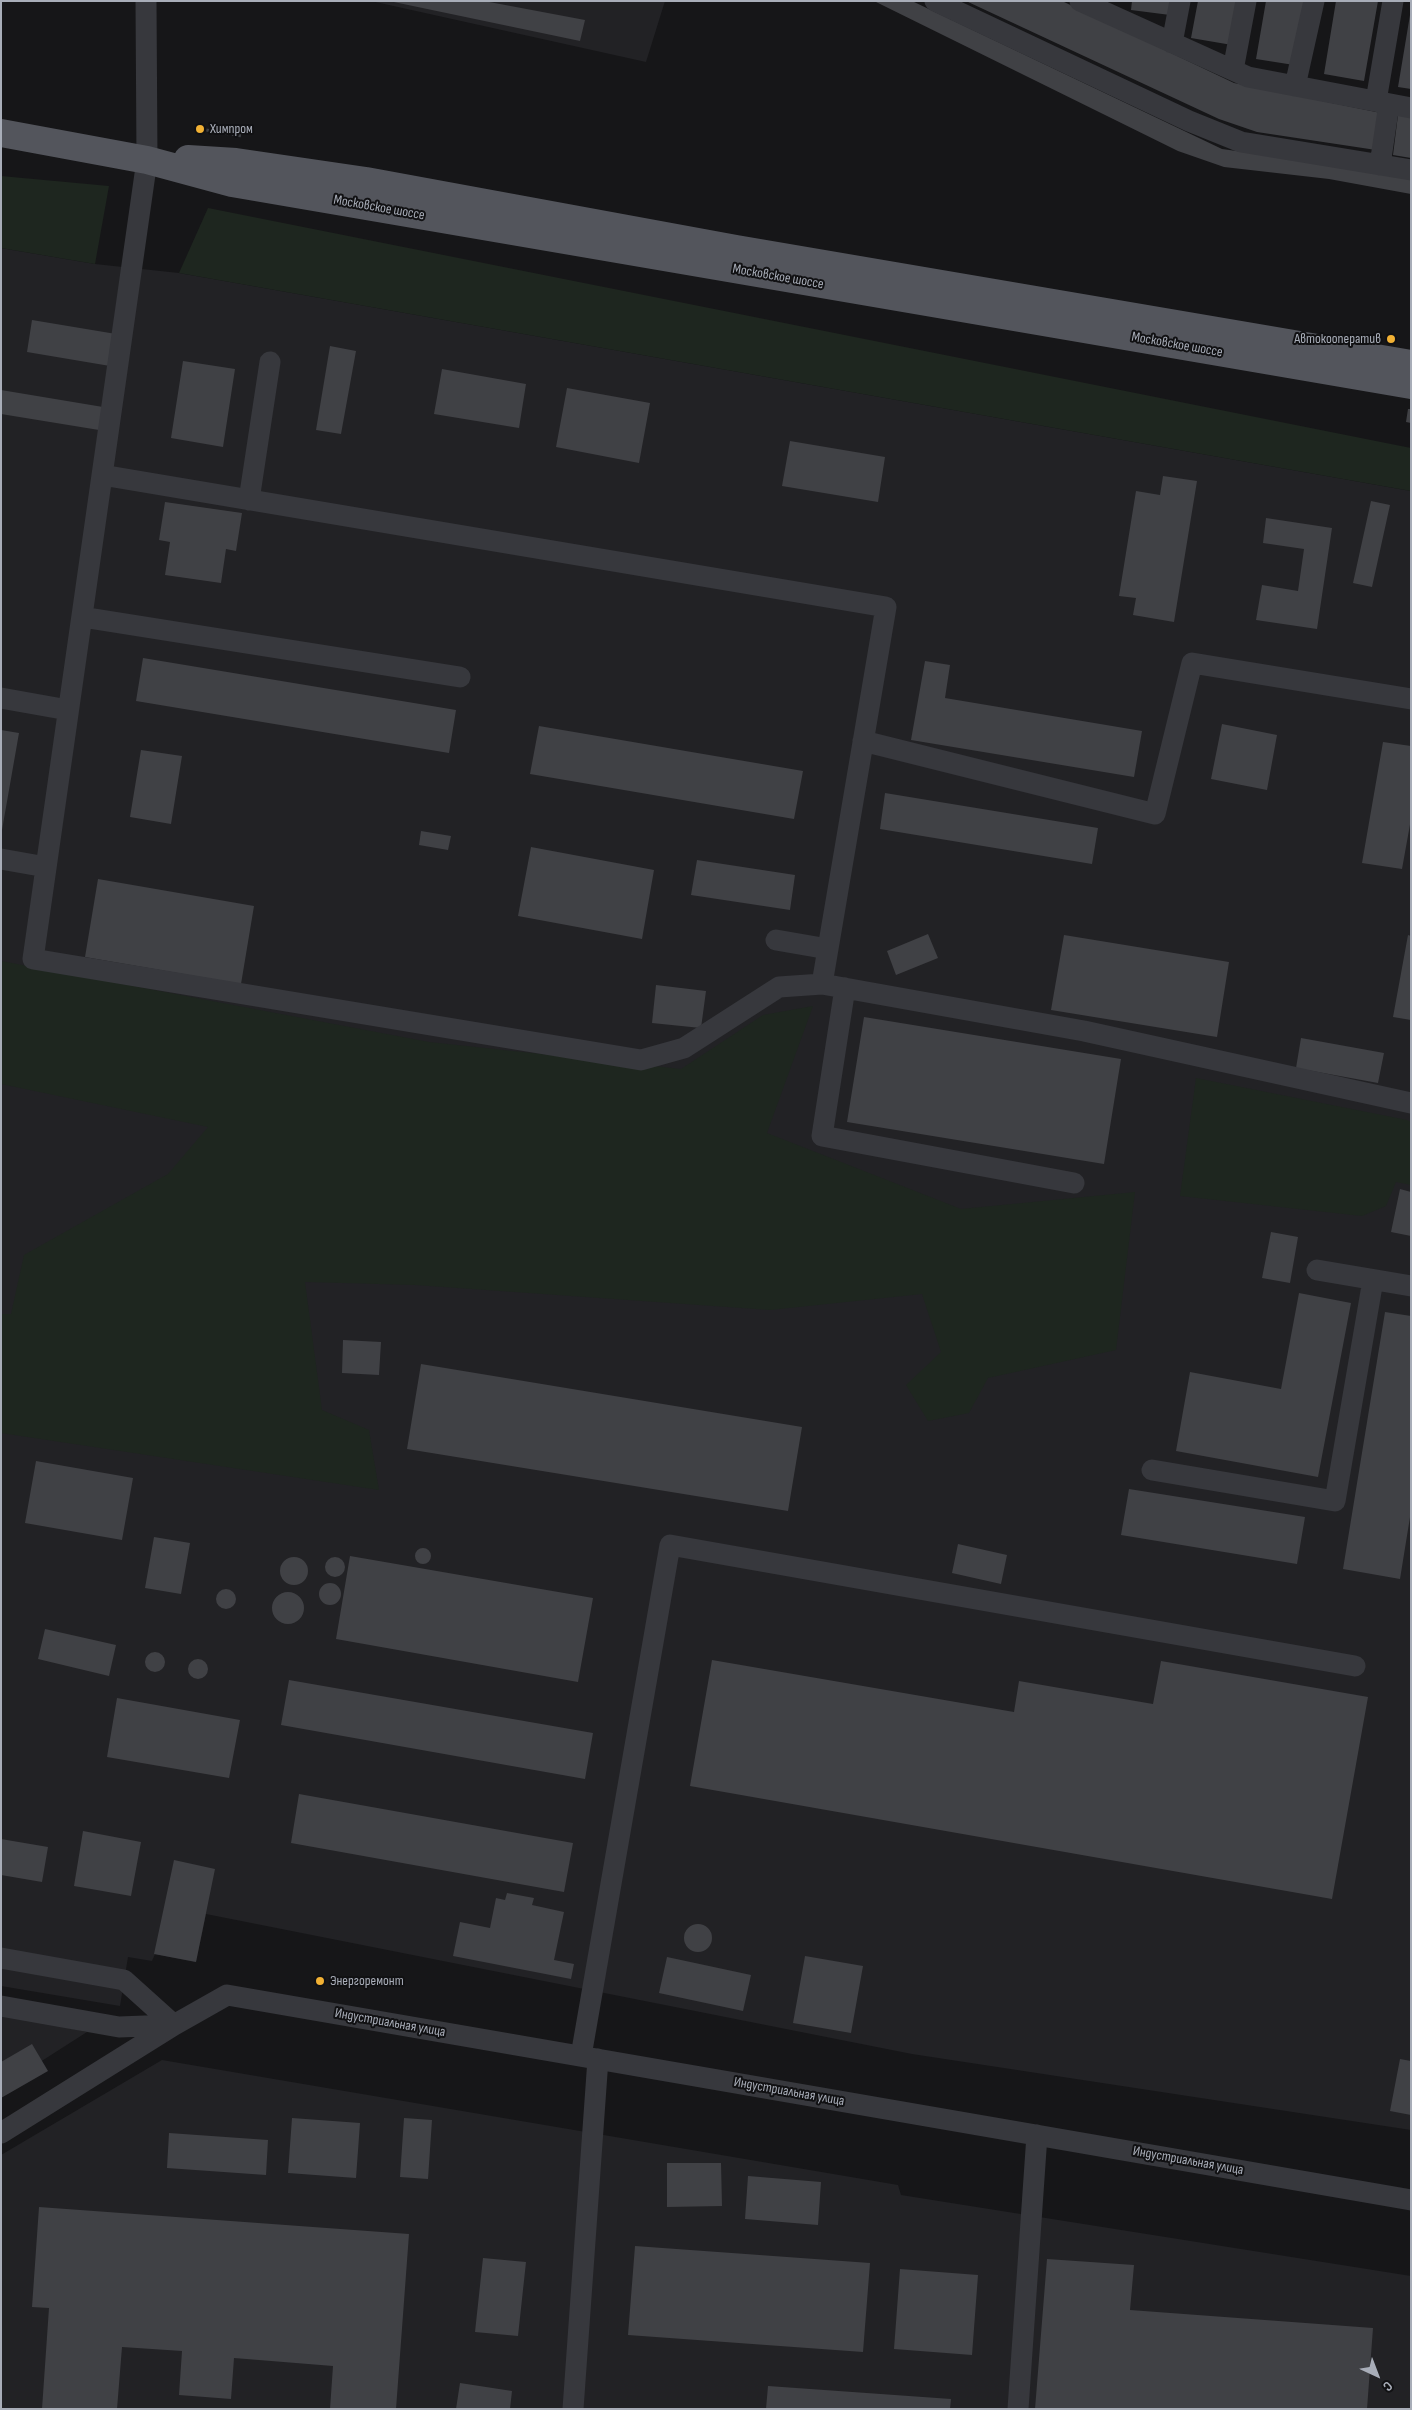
<!DOCTYPE html>
<html>
<head>
<meta charset="utf-8">
<style>
  body { margin:0 }
  #map { position:relative; width:1412px; height:2410px; overflow:hidden; background:#161618; font-family:"Sofia Sans Condensed",sans-serif }
  canvas { display:block }
  .frame { position:absolute; inset:0; border:2px solid #a8adb8; pointer-events:none }
  .north { position:absolute; left:1352px; top:2350px; width:50px; height:50px; -webkit-text-stroke:4px #111113; paint-order:stroke; rotate:137deg; font-size:14px; font-weight:700; line-height:20px; text-align:center; color:#a8adb8 }
  .north::after { content:''; display:block; margin:auto; width:18px; height:22px; background:#a8adb8; clip-path:polygon(50% 0,100% 100%,50% 72%,0 100%) }
</style>
</head>
<body>
<div id="map">
<canvas width="1412" height="2410"></canvas>
<div class="frame"></div>
<div class="north">С</div>
</div>
<script>
const c = document.querySelector('canvas').getContext('2d');
c.lineJoin = 'round';
function fillPath(path, color) { c.fillStyle = color; c.fill(path, 'evenodd'); }
const poly = rows => new Path2D(rows.map(r => 'M' + r).join(''));
function strokePath(path, color, width, dash) { c.strokeStyle = color; c.lineWidth = width; c.lineCap = dash ? 'butt' : 'round'; c.setLineDash(dash || []); c.stroke(path); }
function write(font, color, halo, rows, align = 'center') {
  c.font = font + ' "Sofia Sans Condensed",sans-serif'; c.lineWidth = 4; c.setLineDash([]); c.textBaseline = 'middle'; c.strokeStyle = halo; c.fillStyle = color; for (const [text, x, y, turn = 0] of rows) {
    c.save(); c.translate(x, y); c.rotate((+turn || 0) * Math.PI / 180); c.textAlign = isNaN(turn) ? turn : align; if (halo) c.strokeText(text, 0, 0); c.fillText(text, 0, 0); c.restore();
  }
}
fillPath(poly([
  [371,1,665,1,646,62],
  [1,248,95,264,179,273,1411,491,1411,2130,912,2054,206,1914,196,1962,155,1954,152,1961,128,1957,120,2006,1,1986],
  [1,2013,87,2032,1,2087],
  [162,2060,898,2185,901,2195,1411,2276,1411,2409,1,2409,1,2155]
]), '#222225');
fillPath(poly([
  [1,176,109,186,95,264,1,248],
  [208,208,1411,448,1411,491,179,273],
  [1,961,429,1042,681,1069,763,1015,813,1006,767,1133,961,1209,1135,1192,1116,1350,988,1378,969,1413,928,1421,906,1385,941,1352,922,1294,770,1310,415,1285,305,1282,322,1410,369,1430,379,1490,1,1433,1,1314,11,1314,24,1255,168,1174,208,1127,1,1084],
  [1196,1078,1407,1120,1411,1122,1411,1185,1396,1182,1386,1206,1362,1216,1180,1196]
]), '#1e261f');
fillPath(poly([
  [389,1,484,1,585,20,580,41],
  [874,1,912,1,1222,149,1411,175,1411,194,1329,179,1224,167,1178,151],
  [966,1,1062,1,1234,83,1381,113,1376,150,1257,132,1219,119],
  [1132,1,1173,1,1170,15,1131,10],
  [1198,1,1240,1,1232,45,1191,38],
  [1266,1,1305,1,1294,65,1256,59],
  [1336,1,1378,1,1364,81,1324,74],
  [1410,15,1411,15,1411,89,1398,87],
  [1398,115,1411,117,1411,158,1393,155],
  [32,320,116,334,110,366,27,352],
  [330,346,356,351,341,434,316,430],
  [183,361,235,369,223,447,171,438],
  [442,369,526,384,519,428,434,414],
  [567,388,650,403,639,463,556,447],
  [1,390,103,407,99,430,1,414],
  [1408,409,1411,409,1411,423,1406,422],
  [790,441,885,457,878,502,782,486],
  [1163,476,1197,481,1174,622,1133,615,1136,598,1119,596,1136,491,1160,495],
  [1371,501,1390,505,1372,587,1353,583],
  [165,502,242,513,236,551,226,549,221,583,165,575,170,542,159,540],
  [1266,518,1332,528,1317,629,1256,620,1262,585,1298,591,1304,549,1263,543],
  [143,658,456,710,449,753,136,701],
  [925,661,950,665,945,698,1142,731,1134,777,911,740],
  [1222,724,1277,735,1267,790,1211,779],
  [539,726,803,771,794,819,530,774],
  [1,730,19,733,2,830,1,830],
  [1383,742,1411,746,1411,819,1402,869,1362,863],
  [141,750,182,756,171,824,130,817],
  [885,793,1098,828,1092,864,880,829],
  [421,831,451,836,448,850,419,845],
  [531,847,654,870,642,939,518,916],
  [697,860,795,875,790,910,691,895],
  [98,879,254,906,241,984,85,957],
  [928,934,938,958,896,975,887,951],
  [1064,935,1229,962,1217,1037,1051,1010],
  [1408,935,1411,936,1411,1020,1393,1017],
  [656,985,706,991,701,1028,652,1023],
  [864,1017,1121,1059,1104,1164,847,1122],
  [1301,1038,1384,1053,1378,1083,1296,1068],
  [1400,1189,1411,1192,1411,1236,1391,1232],
  [1271,1232,1298,1237,1290,1283,1262,1278],
  [1299,1293,1351,1303,1318,1477,1176,1451,1190,1372,1281,1389],
  [1385,1312,1411,1316,1411,1511,1400,1579,1343,1569],
  [343,1340,381,1342,379,1375,342,1373],
  [421,1364,802,1427,788,1511,407,1449],
  [36,1461,133,1478,122,1540,25,1523],
  [1129,1489,1305,1517,1297,1564,1121,1535],
  [154,1537,190,1543,181,1594,145,1588],
  [958,1544,1007,1555,1001,1584,952,1573],
  '415 1556a8 8 0 1 1 16 0a8 8 0 1 1-16 0Z',
  [350,1556,593,1598,578,1682,336,1639],
  '280 1571a14 14 0 1 1 28 0a14 14 0 1 1-28 0Z',
  '325 1567a10 10 0 1 1 20 0a10 10 0 1 1-20 0Z',
  '319 1594a11 11 0 1 1 22 0a11 11 0 1 1-22 0Z',
  '216 1599a10 10 0 1 1 20 0a10 10 0 1 1-20 0Z',
  '272 1608a16 16 0 1 1 32 0a16 16 0 1 1-32 0Z',
  [45,1629,116,1645,109,1676,38,1659],
  '145 1662a10 10 0 1 1 20 0a10 10 0 1 1-20 0Z',
  '188 1669a10 10 0 1 1 20 0a10 10 0 1 1-20 0Z',
  [712,1660,1014,1712,1019,1681,1153,1704,1161,1661,1368,1697,1332,1899,690,1786],
  [289,1680,593,1733,585,1779,281,1725],
  [117,1698,240,1720,229,1778,107,1757],
  [299,1794,573,1843,564,1892,291,1843],
  [83,1831,141,1842,131,1896,74,1886],
  [1,1839,48,1847,42,1882,1,1875],
  [174,1860,215,1869,196,1962,154,1954],
  [507,1893,534,1898,532,1905,564,1912,554,1960,574,1964,571,1979,453,1956,460,1922,490,1928,496,1898,505,1900],
  '684 1938a14 14 0 1 1 28 0a14 14 0 1 1-28 0Z',
  [805,1956,863,1966,851,2033,793,2023],
  [667,1957,751,1975,743,2011,659,1993],
  [32,2044,48,2071,1,2098,1,2062],
  [1400,2059,1411,2061,1411,2115,1390,2111],
  [292,2118,360,2123,356,2178,288,2173],
  [404,2118,432,2120,428,2179,400,2177],
  [169,2133,268,2140,266,2175,167,2168],
  [667,2163,721,2163,722,2206,667,2207],
  [748,2176,821,2182,818,2225,745,2219],
  [39,2207,409,2234,396,2409,330,2409,333,2366,234,2358,231,2399,179,2395,182,2351,122,2347,117,2409,42,2409,49,2308,32,2307],
  [635,2246,870,2263,863,2352,628,2335],
  [483,2258,526,2262,518,2336,475,2332],
  [1047,2259,1134,2265,1130,2310,1373,2328,1367,2409,1035,2409],
  [900,2269,978,2275,972,2355,894,2349],
  [460,2383,512,2391,510,2409,456,2409],
  [768,2386,951,2399,950,2409,766,2409]
]), '#404145');
strokePath(poly([
  [200,129,242,136]
]), '#3d3f44', 3, [2.5, 4]);
strokePath(poly([
  [146,1,147,160,33,959,641,1060,684,1048,779,987,822,984,1084,1031,1411,1103],
  [935,1,1189,121,1241,142,1411,170],
  [1080,1,1248,77,1411,108],
  [1172,43,1180,1],
  [1233,70,1246,1],
  [1295,86,1314,1],
  [1376,101,1393,1],
  [1380,165,1389,104],
  [102,475,886,607,822,984],
  [249,500,270,362],
  [82,617,460,677],
  [1,698,68,710],
  [863,741,1155,814,1192,663,1411,699],
  [1,859,46,867],
  [776,940,828,949],
  [845,988,822,1136,1074,1183],
  [1317,1270,1411,1286],
  [1152,1470,1335,1501,1373,1280],
  [1,1958,124,1980,174,2025],
  [1,2006,119,2027,171,2025],
  [581,2056,670,1545,1355,1666],
  [1,2133,174,2025,227,1995,1411,2200],
  [573,2409,598,2059],
  [1018,2409,1037,2135]
]), '#37383d', 21);
strokePath(poly([
  [1,133,147,160,232,183,1411,385],
  [188,159,236,162,366,181,736,249,1411,364]
]), '#53555c', 28);
for (const [x, y, r, color] of [
  [200,129,5,"#f2b134"],
  [1391,339,5,"#f2b134"],
  [320,1981,5,"#f2b134"]
]) { const dot = new Path2D(); dot.arc(x, y, r, 0, 2 * Math.PI); c.fillStyle = color; c.fill(dot); strokePath(dot, '#111113', 2); }
write('14px', '#a8adb8', '#111113', [
  ["Химпром",210,129],
  ["Автокооператив",1381,339,"right"],
  ["Энергоремонт",330,1981]
], 'left');
write('14px', '#a8adb8', '#111113', [
  ["Московское шоссе",379,208,10],
  ["Московское шоссе",778,277,10],
  ["Московское шоссе",1177,345,10],
  ["Индустриальная улица",390,2023,10],
  ["Индустриальная улица",789,2092,10],
  ["Индустриальная улица",1188,2161,10]
]);
</script>
</body>
</html>
